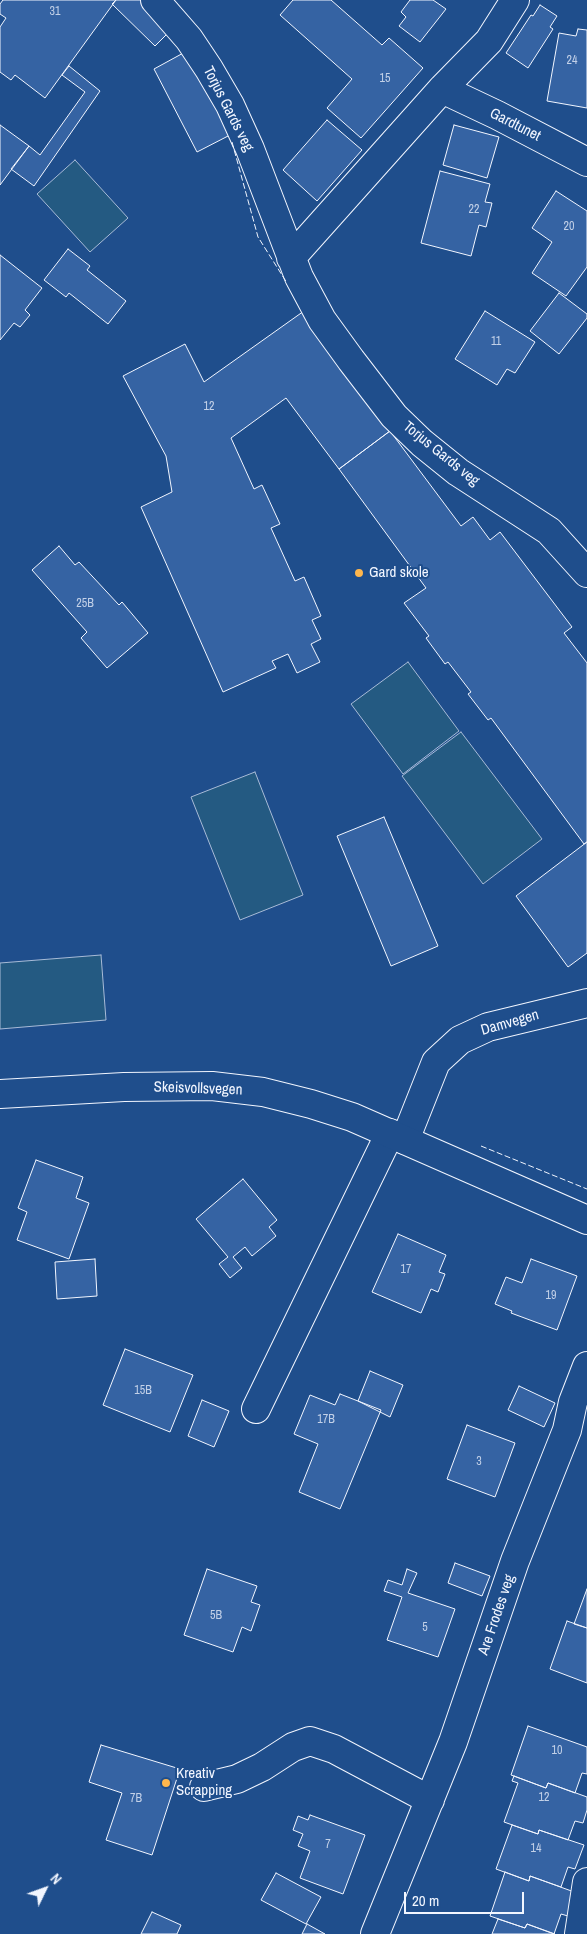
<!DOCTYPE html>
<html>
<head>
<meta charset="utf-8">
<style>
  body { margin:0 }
  #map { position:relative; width:587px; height:1934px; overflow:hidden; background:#1f4e8c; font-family:"Archivo Narrow",sans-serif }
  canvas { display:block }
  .north { position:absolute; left:20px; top:1864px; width:50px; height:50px; -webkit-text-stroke:4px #1f4e8c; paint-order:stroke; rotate:48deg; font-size:14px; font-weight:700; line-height:20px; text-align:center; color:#f2f6ff }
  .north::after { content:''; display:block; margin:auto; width:18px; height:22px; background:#f2f6ff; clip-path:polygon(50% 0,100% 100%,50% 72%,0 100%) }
  .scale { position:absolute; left:404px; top:1892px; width:120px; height:22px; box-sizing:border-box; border:2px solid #f2f6ff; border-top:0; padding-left:6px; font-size:15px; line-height:18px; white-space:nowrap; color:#f2f6ff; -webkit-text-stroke:4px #1f4e8c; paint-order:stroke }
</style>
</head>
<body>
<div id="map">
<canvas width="587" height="1934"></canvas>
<div class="north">N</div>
<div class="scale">20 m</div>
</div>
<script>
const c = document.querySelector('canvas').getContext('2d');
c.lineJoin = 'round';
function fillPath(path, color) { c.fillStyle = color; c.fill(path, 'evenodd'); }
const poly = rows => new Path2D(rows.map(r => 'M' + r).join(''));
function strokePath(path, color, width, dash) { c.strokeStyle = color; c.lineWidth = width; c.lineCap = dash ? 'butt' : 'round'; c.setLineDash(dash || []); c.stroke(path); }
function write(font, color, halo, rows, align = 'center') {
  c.font = font + ' "Archivo Narrow",sans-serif'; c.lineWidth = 4; c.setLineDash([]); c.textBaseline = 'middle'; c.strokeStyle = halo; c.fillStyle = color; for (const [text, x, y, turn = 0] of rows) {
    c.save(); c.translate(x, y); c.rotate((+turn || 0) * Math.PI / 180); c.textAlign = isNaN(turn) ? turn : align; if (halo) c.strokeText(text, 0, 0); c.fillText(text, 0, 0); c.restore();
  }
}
const green = poly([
  [75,160,128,218,90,252,37,194,75,160],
  [408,662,459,731,403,774,351,704,408,662],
  [461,732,542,839,483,884,402,776,461,732],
  [255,772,303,895,240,920,191,797,255,772],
  [101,955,106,1020,0,1029,0,963,101,955]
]);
fillPath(green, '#245a82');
strokePath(green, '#a8bbd7', 1);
const building = poly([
  [3,0,116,0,45,98,15,75,11,80,0,72,0,27,6,18,0,14,0,4,3,0],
  [116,0,141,0,171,30,155,46,112,4,116,0],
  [293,0,331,0,382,45,389,38,423,68,361,138,327,108,352,79,280,15,293,0],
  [410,0,433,0,446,9,420,42,399,26,406,17,401,12,410,0],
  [540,5,557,16,550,27,553,29,528,68,506,53,531,15,533,16,540,5],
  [578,29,587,30,587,108,547,101,559,33,576,36,578,29],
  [187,51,230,135,197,152,154,69,187,51],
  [69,66,100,91,34,186,11,169,29,146,40,155,85,92,62,75,69,66],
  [327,120,362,150,317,201,283,170,327,120],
  [0,125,29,146,0,185,0,125],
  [454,125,499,137,487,178,443,165,454,125],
  [440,171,490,184,485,202,492,203,486,227,479,225,471,256,421,243,440,171],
  [556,191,587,211,587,267,566,296,532,273,552,242,532,228,556,191],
  [68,249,90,266,87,270,126,301,108,324,69,293,66,297,44,280,68,249],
  [0,255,42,288,25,310,30,315,20,327,14,323,0,340,0,255],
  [559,293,587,314,587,318,559,354,530,331,559,293],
  [304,311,390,431,339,469,286,398,231,438,254,489,262,485,280,524,271,528,295,581,304,577,321,616,312,620,321,639,311,644,320,662,297,673,288,654,272,661,276,668,223,692,141,507,172,492,166,456,123,376,185,344,204,382,304,311],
  [485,311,535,342,515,373,507,369,497,385,455,359,485,311],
  [390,431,461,526,473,517,490,540,500,532,572,627,564,633,587,663,587,842,584,844,491,718,488,720,468,694,471,692,448,662,445,664,426,638,429,636,404,603,426,588,339,469,390,431],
  [59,546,75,565,79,562,119,605,122,602,148,633,107,668,81,638,87,632,32,570,59,546],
  [384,817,438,946,391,966,337,836,384,817],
  [587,842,587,953,568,967,516,896,587,842],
  [36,1160,83,1177,76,1198,89,1203,69,1259,17,1240,27,1212,18,1208,36,1160],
  [243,1179,277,1220,269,1227,276,1236,252,1256,245,1247,233,1257,242,1268,230,1278,219,1264,228,1257,196,1219,243,1179],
  [398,1234,446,1255,439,1272,445,1274,438,1292,431,1289,421,1313,372,1292,398,1234],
  [95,1259,97,1296,57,1299,55,1262,95,1259],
  [531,1259,577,1276,557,1330,511,1313,512,1311,495,1304,506,1277,522,1283,531,1259],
  [125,1349,193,1375,170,1432,103,1405,125,1349],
  [370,1371,403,1385,390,1417,358,1401,370,1371],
  [519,1386,555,1403,544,1427,508,1410,519,1386],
  [340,1394,381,1410,340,1509,299,1492,318,1444,294,1434,310,1395,335,1405,340,1394],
  [202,1400,229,1411,214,1447,188,1436,202,1400],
  [467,1425,515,1443,495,1497,447,1479,467,1425],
  [455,1563,490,1576,482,1596,448,1583,455,1563],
  [207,1569,257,1586,251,1602,260,1605,251,1631,242,1627,233,1652,184,1635,207,1569],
  [407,1569,417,1573,408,1593,455,1609,438,1657,387,1640,402,1597,384,1591,388,1580,402,1585,407,1569],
  [587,1589,587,1628,574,1624,587,1589],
  [567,1621,587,1628,587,1683,550,1669,567,1621],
  [528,1726,587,1747,587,1774,582,1773,575,1793,548,1783,546,1788,511,1775,528,1726],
  [101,1745,180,1769,152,1855,106,1840,122,1793,89,1782,101,1745],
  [514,1776,546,1788,548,1783,587,1797,587,1810,583,1823,575,1821,568,1840,539,1830,538,1834,504,1822,518,1783,512,1781,514,1776],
  [310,1815,365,1835,343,1894,300,1878,310,1851,298,1846,303,1834,293,1830,298,1816,308,1820,310,1815],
  [512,1825,538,1834,539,1830,584,1845,575,1869,568,1867,561,1887,530,1876,529,1881,496,1869,512,1825],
  [505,1872,529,1881,530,1876,577,1893,568,1916,561,1914,554,1934,527,1924,525,1928,490,1916,505,1872],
  [276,1873,321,1897,306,1924,261,1900,276,1873],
  [152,1912,181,1925,177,1934,141,1934,152,1912],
  [498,1919,525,1928,527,1924,555,1934,492,1934,498,1919],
  [307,1924,325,1934,302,1934,307,1924]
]);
fillPath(building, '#3563a3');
strokePath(building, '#f2f6ff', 1);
const street = poly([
  [155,0,189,39,209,69,230,105,250,149,299,277,322,320,351,360,394,416,422,443,458,472,549,531,587,573],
  [442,89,497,115,587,162],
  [291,258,442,89,489,41,515,0],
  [405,1140,436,1062,460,1040,488,1027,587,1003],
  [256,1409,390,1133],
  [204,1787,237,1779,262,1767,293,1747,310,1741,334,1749,430,1800],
  [375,1934,453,1742,515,1561,567,1430,573,1402,587,1366],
  [579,1934,587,1882]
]);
const secondary = poly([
  [0,1094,124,1087,212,1086,263,1092,311,1104,352,1117,587,1220]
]);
strokePath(street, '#f2f6ff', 30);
strokePath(secondary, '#f2f6ff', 30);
strokePath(street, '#1f4e8c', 28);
strokePath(secondary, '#1f4e8c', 28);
strokePath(poly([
  [232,142,258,237,287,283],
  [481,1146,587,1189]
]), '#f2f6ff', 1, [6, 2.5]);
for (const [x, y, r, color] of [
  [359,573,5,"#ffb74d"],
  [166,1783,5,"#ffb74d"]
]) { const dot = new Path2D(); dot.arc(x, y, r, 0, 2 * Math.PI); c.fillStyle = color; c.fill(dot); strokePath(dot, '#1f4e8c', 2); }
write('12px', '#c3d1e8', null, [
  ["31",55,12],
  ["24",572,61],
  ["15",385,79],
  ["22",474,210],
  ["20",569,227],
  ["11",496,342],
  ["12",209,407],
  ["25B",85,604],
  ["17",406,1270],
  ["19",551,1296],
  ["15B",143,1391],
  ["17B",326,1420],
  ["3",479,1462],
  ["5B",216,1616],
  ["5",425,1628],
  ["10",557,1751],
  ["12",544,1798],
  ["7B",136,1799],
  ["7",328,1845],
  ["14",536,1849]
]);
write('15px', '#f2f6ff', '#1f4e8c', [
  ["Torjus Gards veg",228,109,63],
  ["Gardtunet",515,125,27],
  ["Torjus Gards veg",441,454,39],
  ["Damvegen",510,1023,-16],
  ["Skeisvollsvegen",198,1089,2],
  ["Are Frodes veg",497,1615,-71]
]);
write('15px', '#f2f6ff', '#1f4e8c', [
  ["Gard skole",369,573],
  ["Kreativ",176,1774],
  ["Scrapping",176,1791]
], 'left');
</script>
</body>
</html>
